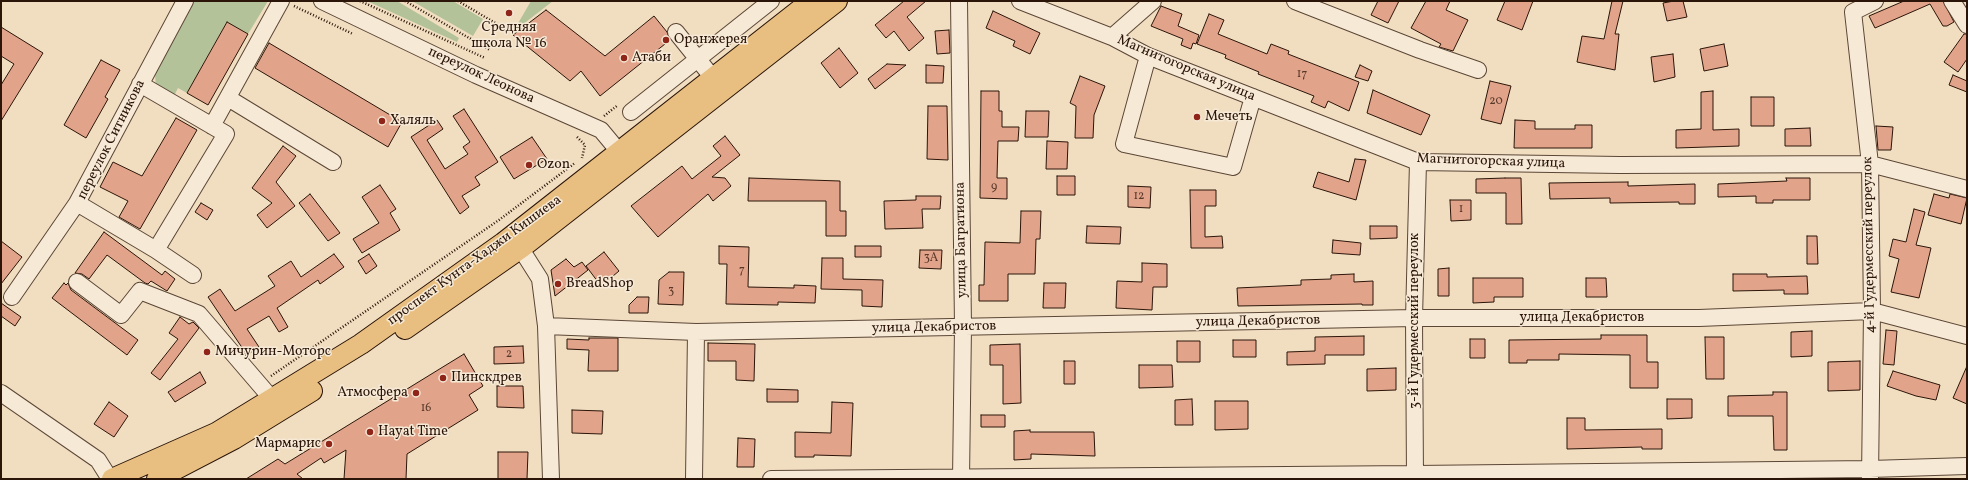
<!DOCTYPE html>
<html>
<head>
<meta charset="utf-8">
<style>
  body { margin:0 }
  #map { position:relative; width:1968px; height:480px; overflow:hidden; background:#f1dec1; font-family:Vollkorn,serif }
  canvas { display:block }
  .frame { position:absolute; inset:0; border:2px solid #2b1408; pointer-events:none }
</style>
</head>
<body>
<div id="map">
<canvas width="1968" height="480"></canvas>
<div class="frame"></div>
</div>
<script>
const c = document.querySelector('canvas').getContext('2d');
c.lineJoin = 'round';
function fillPath(path, color) { c.fillStyle = color; c.fill(path, 'evenodd'); }
const poly = rows => new Path2D(rows.map(r => 'M' + r).join(''));
function strokePath(path, color, width, dash) { c.strokeStyle = color; c.lineWidth = width; c.lineCap = dash ? 'butt' : 'round'; c.setLineDash(dash || []); c.stroke(path); }
function write(font, color, halo, rows, align = 'center') {
  c.font = font + ' Vollkorn,serif'; c.lineWidth = 3; c.setLineDash([]); c.textBaseline = 'middle'; c.strokeStyle = halo; c.fillStyle = color; for (const [text, x, y, turn = 0] of rows) {
    c.save(); c.translate(x, y); c.rotate((+turn || 0) * Math.PI / 180); c.textAlign = isNaN(turn) ? turn : align; if (halo) c.strokeText(text, 0, 0); c.fillText(text, 0, 0); c.restore();
  }
}
fillPath(poly([
  [194,1,268,1,248,34,226,23,187,93,178,88,173,98,156,89,155,73],
  [367,1,397,1,459,38,457,42],
  [412,1,453,1,483,19,473,36],
  [531,1,553,1,513,32]
]), '#b3c298');
const building = poly([
  [904,1,926,1,907,17,924,38,909,51,894,31,886,38,875,25,904,1],
  [1378,1,1399,1,1388,23,1371,15,1378,1],
  [1426,1,1450,1,1446,10,1468,20,1453,51,1439,47,1441,44,1411,28,1426,1],
  [1505,1,1533,1,1522,30,1497,20,1505,1],
  [1612,1,1623,1,1615,34,1619,34,1615,70,1577,62,1582,36,1604,39,1612,1],
  [1674,1,1683,1,1687,17,1667,21,1663,3,1674,1],
  [1904,1,1943,1,1954,22,1947,26,1943,26,1930,4,1875,28,1869,16,1904,1],
  [1161,6,1182,14,1178,26,1199,35,1196,44,1193,43,1191,49,1181,45,1183,39,1151,26,1161,6],
  [546,10,605,56,654,16,667,32,670,40,600,96,581,71,570,81,513,35,546,10],
  [993,11,1040,33,1030,54,1013,46,1015,41,986,28,993,11],
  [1209,14,1224,20,1218,34,1267,54,1271,44,1289,51,1288,54,1359,82,1349,111,1328,101,1325,108,1311,102,1314,96,1258,74,1259,72,1225,58,1226,55,1197,44,1209,14],
  [227,22,248,34,208,105,187,93,227,22],
  [1,27,43,53,1,121,1,85,14,64,1,56,1,27],
  [949,30,950,53,937,54,935,31,949,30],
  [1964,34,1967,34,1967,59,1958,72,1944,62,1964,34],
  [269,43,402,122,388,147,255,68,269,43],
  [1724,44,1728,66,1704,71,1700,49,1724,44],
  [839,48,858,73,840,88,821,63,839,48],
  [1673,54,1675,77,1654,82,1651,57,1673,54],
  [101,60,120,70,105,97,108,99,86,138,64,125,101,60],
  [887,64,906,65,875,89,868,79,887,64],
  [926,65,944,66,943,83,926,83,926,65],
  [1360,65,1372,71,1368,81,1355,77,1360,65],
  [1953,75,1967,81,1967,92,1949,85,1953,75],
  [1080,76,1105,86,1094,115,1093,138,1075,138,1076,106,1070,103,1080,76],
  [1490,81,1511,86,1501,124,1481,119,1490,81],
  [1373,90,1430,115,1421,135,1367,113,1373,90],
  [981,91,999,91,999,111,1002,111,1002,127,1019,127,1018,141,998,141,997,178,1007,178,1007,199,980,198,981,91],
  [1713,91,1713,130,1739,129,1739,146,1676,148,1676,130,1701,129,1701,92,1713,91],
  [1751,97,1774,97,1774,126,1751,126,1751,97],
  [928,106,947,106,948,160,927,159,928,106],
  [464,109,498,162,475,177,480,185,462,196,469,207,460,214,411,137,437,120,443,129,427,140,445,169,468,154,463,147,470,142,453,116,464,109],
  [1026,111,1049,111,1048,137,1025,137,1026,111],
  [176,118,197,130,140,229,119,217,128,201,100,187,113,162,142,176,176,118],
  [1515,120,1535,121,1535,129,1575,129,1575,125,1592,125,1592,148,1514,148,1515,120],
  [1876,126,1893,127,1891,150,1878,150,1876,126],
  [1810,128,1811,146,1785,146,1785,129,1810,128],
  [725,136,740,155,712,177,725,178,731,186,713,201,708,194,658,237,631,206,682,166,692,179,721,156,713,146,725,136],
  [532,137,547,159,514,179,500,157,532,137],
  [1047,141,1068,142,1067,169,1046,169,1047,141],
  [283,146,296,156,276,182,295,206,267,228,257,215,272,203,252,188,283,146],
  [1355,159,1366,160,1356,200,1313,187,1318,172,1349,182,1355,159],
  [1057,176,1075,176,1075,195,1057,195,1057,176],
  [749,178,840,181,840,211,846,211,846,236,826,236,826,201,748,201,749,178],
  [1505,178,1521,178,1522,224,1506,224,1506,193,1476,193,1476,179,1505,178],
  [1786,178,1810,178,1810,200,1773,200,1773,203,1756,203,1756,196,1718,197,1718,184,1787,181,1786,178],
  [1628,182,1628,186,1695,184,1695,204,1679,204,1679,202,1610,203,1610,198,1550,199,1549,183,1628,182],
  [380,185,396,209,390,213,400,230,362,253,353,239,379,223,362,197,380,185],
  [1128,186,1151,187,1150,208,1128,207,1128,186],
  [1190,190,1216,190,1216,206,1205,206,1205,237,1222,236,1223,248,1191,248,1190,190],
  [310,194,340,233,328,241,299,203,310,194],
  [1934,194,1949,198,1950,194,1967,198,1961,224,1928,215,1934,194],
  [916,196,941,196,940,209,922,209,923,228,885,229,884,201,916,200,916,196],
  [1450,200,1471,200,1471,220,1451,221,1450,200],
  [201,203,213,210,207,220,195,212,201,203],
  [1914,209,1925,212,1916,245,1931,248,1919,298,1891,292,1899,259,1889,256,1893,239,1906,242,1914,209],
  [1021,211,1041,211,1040,239,1036,239,1035,274,1008,274,1008,301,979,301,979,285,984,285,985,242,1020,243,1021,211],
  [1087,226,1121,227,1120,244,1086,243,1087,226],
  [1370,226,1397,226,1397,238,1370,239,1370,226],
  [104,232,162,275,165,271,175,279,167,291,151,281,148,284,145,283,107,255,89,279,82,274,75,273,104,232],
  [1807,236,1817,236,1818,264,1807,264,1807,236],
  [1333,240,1361,243,1360,255,1332,253,1333,240],
  [1,241,22,257,1,284,1,241],
  [719,246,749,247,748,287,794,288,794,285,816,286,815,303,778,302,778,305,726,304,727,264,719,264,719,246],
  [855,246,881,246,881,257,855,257,855,246],
  [920,250,942,250,941,269,919,268,920,250],
  [604,252,619,271,601,286,586,266,604,252],
  [334,254,344,267,320,284,318,280,277,308,288,327,279,332,269,316,247,329,259,347,247,355,208,297,220,289,235,311,275,286,268,276,291,261,301,277,334,254],
  [369,254,377,266,366,274,358,261,369,254],
  [822,258,843,258,843,279,883,280,882,307,862,306,862,290,821,289,822,258],
  [566,259,574,267,582,262,588,270,555,296,551,270,566,259],
  [1142,263,1167,264,1167,287,1153,287,1152,310,1116,308,1117,281,1142,282,1142,263],
  [1449,268,1449,296,1438,296,1438,269,1449,268],
  [669,272,684,272,683,305,658,304,659,280,669,272],
  [1354,274,1354,282,1373,281,1373,305,1362,305,1362,304,1238,306,1237,288,1301,285,1301,280,1331,279,1331,275,1354,274],
  [1733,274,1767,274,1767,277,1807,276,1808,294,1784,294,1784,290,1733,291,1733,274],
  [1473,278,1523,278,1523,297,1494,297,1494,302,1473,303,1473,278],
  [1586,278,1606,278,1607,297,1586,297,1586,278],
  [64,283,66,285,68,283,71,290,138,340,127,355,52,298,64,283],
  [1044,283,1066,283,1065,308,1043,308,1044,283],
  [637,297,649,297,648,313,629,313,629,305,637,297],
  [1,303,21,317,15,326,1,316,1,303],
  [180,317,189,324,193,322,199,328,160,380,151,373,178,339,169,333,180,317],
  [1886,330,1897,331,1894,365,1883,364,1886,330],
  [1812,331,1812,356,1791,357,1791,332,1812,331],
  [1601,335,1647,335,1647,362,1658,362,1658,388,1630,388,1630,355,1559,354,1559,360,1527,360,1527,363,1509,363,1509,340,1601,339,1601,335],
  [1364,336,1364,355,1325,355,1325,364,1287,365,1287,352,1315,351,1315,337,1364,336],
  [1705,337,1724,337,1724,379,1706,379,1705,337],
  [589,338,618,338,618,371,588,371,589,350,567,349,567,339,589,340,589,338],
  [1470,339,1485,339,1485,358,1470,358,1470,339],
  [1233,340,1256,340,1256,357,1233,357,1233,340],
  [1177,341,1200,341,1200,362,1177,362,1177,341],
  [708,343,755,344,754,381,736,380,736,361,708,361,708,343],
  [1020,344,1021,403,1003,404,1003,365,990,365,990,345,1020,344],
  [523,346,524,363,494,364,494,347,523,346],
  [464,354,483,386,469,395,478,410,407,454,406,479,344,479,346,450,324,463,321,458,297,474,303,479,246,479,278,459,285,464,464,354],
  [1064,361,1075,361,1075,384,1064,384,1064,361],
  [1860,361,1860,390,1828,391,1828,362,1860,361],
  [1139,365,1172,365,1173,387,1139,388,1139,365],
  [1967,366,1967,404,1953,398,1967,366],
  [1396,368,1396,390,1367,391,1367,369,1396,368],
  [1893,371,1940,385,1936,400,1916,396,1887,386,1893,371],
  [200,372,206,383,175,402,168,392,200,372],
  [497,386,523,386,524,408,497,407,497,386],
  [767,389,798,390,798,402,767,402,767,389],
  [1773,392,1787,392,1787,450,1774,450,1773,416,1728,416,1728,396,1773,395,1773,392],
  [1192,399,1193,425,1175,425,1175,400,1192,399],
  [1667,399,1692,399,1692,418,1667,419,1667,399],
  [1215,401,1248,401,1248,429,1215,430,1215,401],
  [109,402,128,416,114,437,94,424,109,402],
  [832,402,853,403,851,456,814,455,814,457,795,457,795,432,831,433,832,402],
  [572,410,603,411,602,434,572,433,572,410],
  [981,415,1005,415,1005,427,981,427,981,415],
  [1567,418,1585,418,1585,430,1662,429,1662,449,1642,449,1642,447,1567,449,1567,418],
  [1030,430,1030,432,1094,432,1095,456,1031,454,1031,459,1014,460,1014,431,1030,430],
  [738,438,755,439,754,467,737,467,738,438],
  [498,452,528,452,527,479,498,479,498,452]
]);
fillPath(building, '#e1a48b');
strokePath(building, '#2b1408', 1);
const minor = poly([
  [185,1,77,203,156,250,193,275],
  [322,1,476,75,601,130,626,160],
  [959,1,963,327,961,479],
  [1020,1,1112,37,1148,56,1418,162,1620,165,1870,164,1967,189],
  [1295,1,1420,50,1478,70],
  [1952,1,1967,25],
  [676,32,713,78],
  [1112,37,1153,1],
  [1148,56,1124,144,1233,167,1253,97],
  [140,84,226,134,156,250],
  [228,98,333,162],
  [631,112,771,1],
  [212,126,281,1],
  [514,238,540,279,546,326,551,479],
  [77,282,121,315,140,291,199,314,272,399],
  [12,297,77,203],
  [546,326,696,332,1414,318,1699,318,1872,311,1967,336],
  [1,393,98,460,110,479],
  [694,479,696,332],
  [771,479,1415,474,1870,469,1967,466],
  [1415,479,1414,318,1418,162],
  [1870,479,1872,311,1870,164,1853,12,1875,1]
]);
const major = poly([
  [405,329,521,248,837,1],
  [112,479,216,433,361,344,503,243,811,1],
  [157,479,234,439,312,391]
]);
strokePath(minor, '#5c4636', 18);
strokePath(major, '#2b1408', 22);
strokePath(poly([
  [360,1,485,58],
  [405,1,490,50],
  [458,1,502,27],
  [294,6,353,34],
  [604,116,618,105],
  [577,137,585,145,582,158],
  [271,376,499,220,575,163]
]), '#2b1408', 2.5, [1, 2]);
strokePath(minor, '#f6ead7', 16);
strokePath(major, '#e8bf80', 20);
for (const [x, y, r, color] of [
  [509,13,4,"#8f2418"],
  [666,40,4,"#8f2418"],
  [624,58,4,"#8f2418"],
  [1197,117,4,"#8f2418"],
  [382,121,4,"#8f2418"],
  [529,165,4,"#8f2418"],
  [558,284,4,"#8f2418"],
  [207,352,4,"#8f2418"],
  [443,378,4,"#8f2418"],
  [416,393,4,"#8f2418"],
  [370,432,4,"#8f2418"],
  [329,444,4,"#8f2418"]
]) { const dot = new Path2D(); dot.arc(x, y, r, 0, 2 * Math.PI); c.fillStyle = color; c.fill(dot); strokePath(dot, '#f6ead7', 1.5); }
write('12px', '#583829', null, [
  ["17",1302,75],
  ["20",1496,102],
  ["9",994,188],
  ["12",1139,197],
  ["1",1461,210],
  ["3А",931,259],
  ["7",742,271],
  ["3",671,292],
  ["2",509,355],
  ["16",426,409]
]);
write('14px', '#2b1408', '#f6ead7', [
  ["Средняя",509,28,"center"],
  ["школа № 16",509,44,"center"],
  ["Оранжерея",674,40],
  ["Атаби",632,58],
  ["Мечеть",1205,117],
  ["Халяль",390,121],
  ["Ozon",537,165],
  ["BreadShop",566,284],
  ["Мичурин-Моторс",215,352],
  ["Пинскдрев",451,378],
  ["Атмосфера",408,393,"right"],
  ["Hayat Time",378,432],
  ["Мармарис",321,444,"right"]
], 'left');
write('14px', '#2b1408', '#f6ead7', [
  ["Магнитогорская улица",1186,69,23],
  ["переулок Леонова",481,76,25],
  ["переулок Ситникова",112,140,-63],
  ["Магнитогорская улица",1491,162,2],
  ["улица Багратиона",962,240,-91],
  ["4-й Гудермесский переулок",1870,245,-91],
  ["проспект Кунта-Хаджи Кишиева",475,261,-36],
  ["улица Декабристов",1582,318],
  ["3-й Гудермесский переулок",1415,321,-90],
  ["улица Декабристов",1258,322,-1],
  ["улица Декабристов",934,328,-1]
]);
</script>
</body>
</html>
